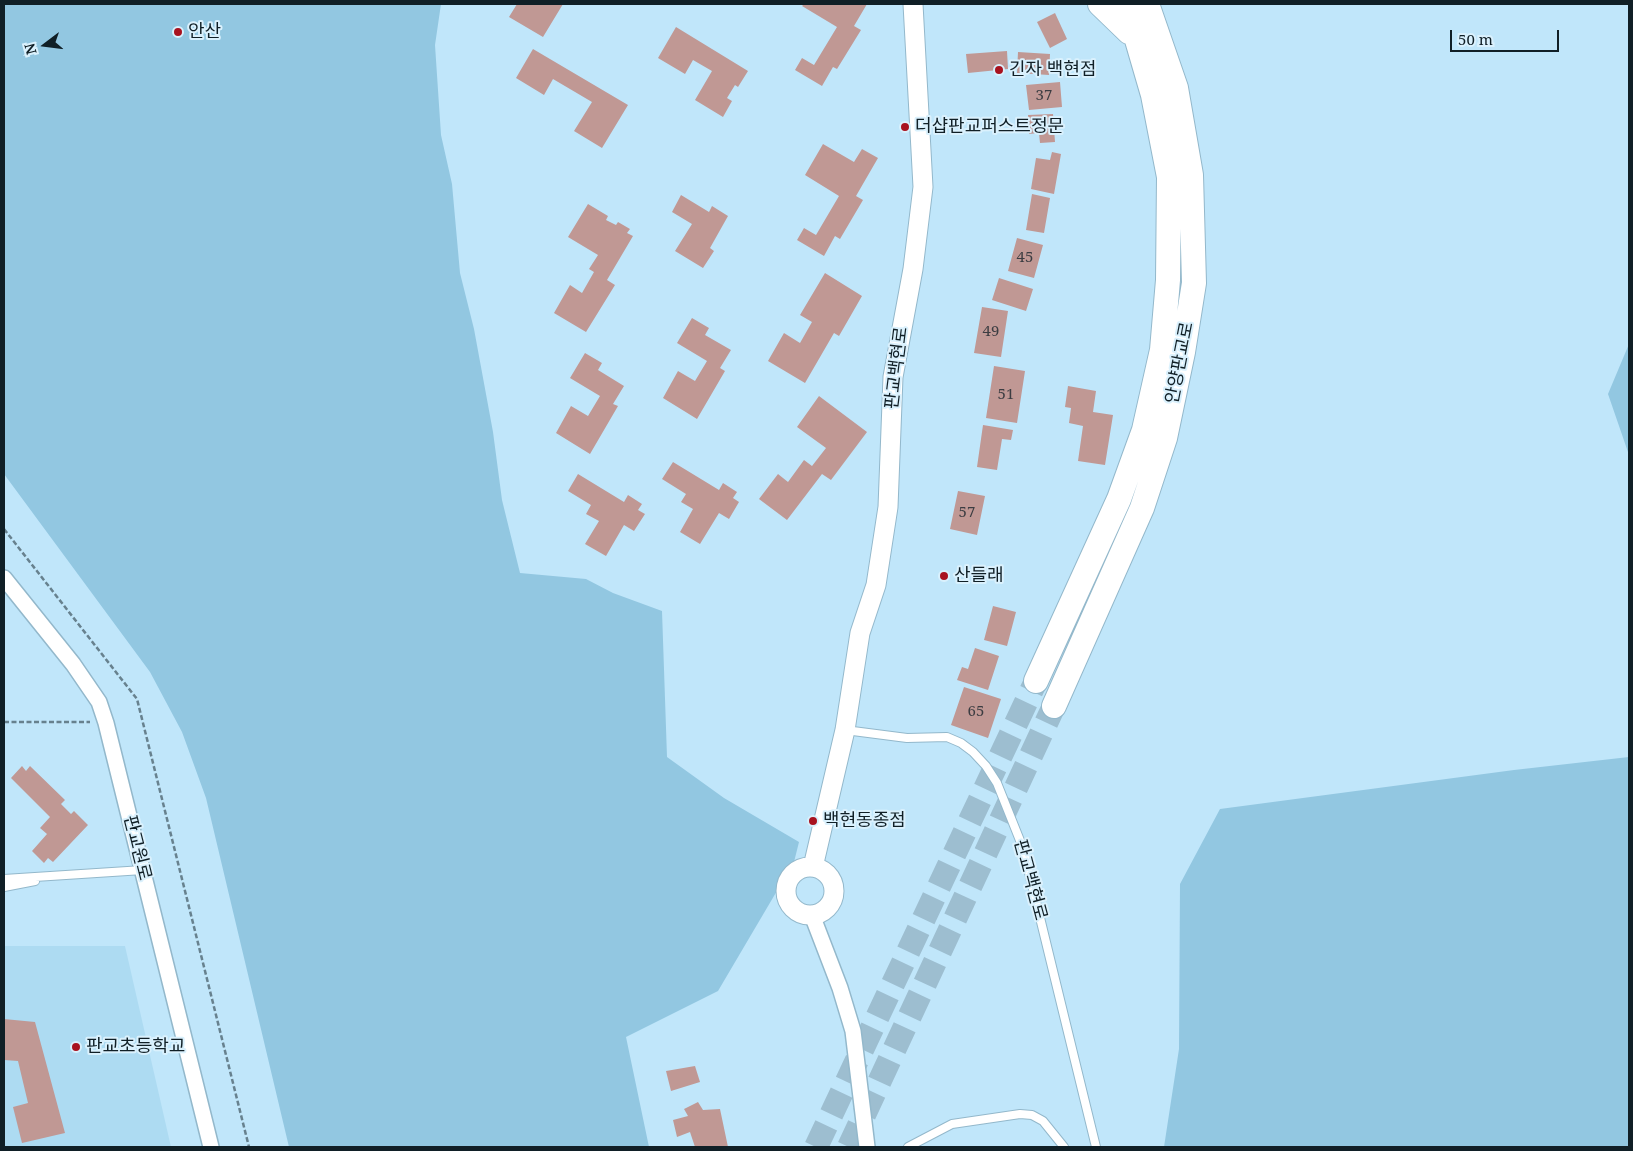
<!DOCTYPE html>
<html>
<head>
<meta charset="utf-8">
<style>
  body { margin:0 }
  #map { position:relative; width:1633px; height:1151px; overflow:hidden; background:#c0e6fa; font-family:"Noto Serif",serif }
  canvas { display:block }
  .frame { position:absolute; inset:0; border:5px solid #101f26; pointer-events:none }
  .north { position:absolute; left:20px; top:20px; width:50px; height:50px; -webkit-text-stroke:4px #daf1fd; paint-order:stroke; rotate:255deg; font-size:14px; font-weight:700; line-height:20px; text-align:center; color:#101f26 }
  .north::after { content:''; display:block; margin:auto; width:18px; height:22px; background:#101f26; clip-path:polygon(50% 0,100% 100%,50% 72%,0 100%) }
  .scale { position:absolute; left:1450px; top:30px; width:109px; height:22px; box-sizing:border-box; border:2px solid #101f26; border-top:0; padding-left:6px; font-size:15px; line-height:18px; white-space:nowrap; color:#101f26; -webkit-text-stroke:4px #daf1fd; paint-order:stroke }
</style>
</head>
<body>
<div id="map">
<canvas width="1633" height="1151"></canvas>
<div class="frame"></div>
<div class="north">N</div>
<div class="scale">50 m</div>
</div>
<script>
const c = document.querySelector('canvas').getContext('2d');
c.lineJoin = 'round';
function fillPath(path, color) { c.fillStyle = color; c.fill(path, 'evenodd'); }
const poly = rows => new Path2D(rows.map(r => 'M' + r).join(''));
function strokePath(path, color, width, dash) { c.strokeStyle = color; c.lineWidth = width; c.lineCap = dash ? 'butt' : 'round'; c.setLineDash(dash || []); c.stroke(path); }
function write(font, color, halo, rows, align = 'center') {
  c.font = font + ' "Noto Serif","Noto Sans KR",serif'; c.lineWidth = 4; c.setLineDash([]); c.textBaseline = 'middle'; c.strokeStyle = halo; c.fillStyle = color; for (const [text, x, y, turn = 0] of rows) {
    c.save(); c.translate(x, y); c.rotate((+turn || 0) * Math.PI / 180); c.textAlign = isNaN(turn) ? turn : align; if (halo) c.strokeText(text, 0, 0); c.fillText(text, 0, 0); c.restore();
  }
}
fillPath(poly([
  [4,946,125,946,171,1147,4,1147]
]), '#addbf2');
fillPath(poly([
  [4,4,441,4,435,45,441,135,452,184,460,273,474,329,493,432,502,500,520,573,586,579,613,593,662,611,667,757,724,798,799,842,794,862,718,991,626,1037,649,1147,289,1147,206,798,182,732,150,672,4,474],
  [1629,344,1629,455,1608,394],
  [1629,757,1629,1147,1164,1147,1179,1049,1180,884,1220,809,1514,770]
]), '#92c7e1');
fillPath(poly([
  [517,4,563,4,543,37,509,17],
  [804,4,867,4,854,26,861,30,837,69,833,67,822,86,795,70,802,58,814,65,837,27,802,6],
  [1055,13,1067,39,1050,48,1037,22],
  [676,27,748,71,738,87,735,85,727,98,732,101,723,117,695,100,712,71,693,60,685,74,658,58],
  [533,49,628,105,602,148,574,131,592,102,553,79,544,95,516,78],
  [1007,51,1008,69,968,73,966,54],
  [1018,52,1050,54,1049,75,1017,73],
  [1060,82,1062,107,1029,110,1026,85],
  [1053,114,1055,142,1040,143,1039,133,1029,134,1028,115],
  [823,144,854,162,862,149,878,158,856,196,863,200,840,239,835,236,824,256,797,240,804,228,816,235,839,196,805,175],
  [1052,152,1061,154,1054,194,1031,189,1036,158,1050,160],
  [1032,194,1050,198,1044,233,1026,230],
  [681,195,709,212,712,206,728,216,710,248,714,251,703,268,675,251,692,224,672,212],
  [588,204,608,216,606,220,616,225,618,222,630,229,627,233,633,236,607,280,615,285,586,332,554,313,570,285,582,293,594,272,589,269,598,255,568,237],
  [1017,238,1043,245,1034,278,1008,271],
  [825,273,862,296,839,336,834,333,805,383,768,361,784,333,800,343,812,322,800,315],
  [999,278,1033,289,1026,311,992,300],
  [982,307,1008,311,1001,357,974,353],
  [692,318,709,328,705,335,731,350,720,368,725,371,697,419,663,398,678,371,695,381,707,361,677,343],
  [585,353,602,363,598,370,624,386,613,404,618,406,590,454,556,433,571,406,588,416,600,396,570,378],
  [994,366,1025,371,1017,423,986,418],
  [1068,386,1096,391,1093,412,1113,415,1105,465,1078,461,1083,426,1069,423,1071,408,1065,407],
  [819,396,867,432,831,480,822,474,787,520,759,499,778,474,788,482,804,460,812,466,826,448,797,427],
  [983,425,1013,430,1011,440,1002,439,997,470,977,467],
  [673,462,719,490,723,483,737,492,733,498,739,502,729,519,719,513,700,544,680,532,693,509,681,502,686,494,662,479],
  [578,474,624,502,628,495,642,504,638,510,645,514,634,531,624,525,606,556,585,544,599,521,586,514,591,505,568,491],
  [958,491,985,496,977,535,950,529],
  [993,606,1016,612,1007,646,984,640],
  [975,648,999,656,988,690,957,680,962,667,968,669],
  [964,687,1001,699,988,738,951,725],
  [22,766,26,771,30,766,65,800,61,804,71,814,74,811,88,825,53,862,48,858,44,863,32,851,47,834,40,828,50,817,11,778],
  [4,1019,35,1022,65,1133,22,1143,13,1107,28,1103,18,1061,4,1060],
  [695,1066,700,1082,671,1091,666,1071],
  [698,1102,703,1110,720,1109,728,1147,695,1147,690,1132,677,1137,673,1120,688,1116,684,1109]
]), '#c09894');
strokePath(poly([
  [816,1147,1036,681],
  [849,1147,1054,706]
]), '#9dbed0', 24, [24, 12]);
const service = poly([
  [845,730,907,738,947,737,961,743,973,752,986,766,997,783,1023,848,1096,1147],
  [4,879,143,870],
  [4,887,35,881],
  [908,1147,952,1124,1020,1114,1032,1115,1043,1121,1064,1147]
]);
const minor = poly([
  [4,578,73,664,99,702,106,723,211,1147],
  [812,915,840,988,853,1031,867,1147]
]);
const tertiary = poly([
  [813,867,845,730,860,633,876,585,888,507,893,377,913,269,923,187,913,4],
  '786 891a24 24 0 1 1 48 0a24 24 0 1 1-48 0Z'
]);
const primary = poly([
  [1100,4,1129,32],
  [1036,681,1119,499,1144,430,1162,350,1168,280,1169,177,1153,95,1137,40,1123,4],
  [1054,706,1142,508,1165,438,1183,352,1194,283,1191,175,1176,88,1147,4]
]);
strokePath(service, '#93b8cb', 10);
strokePath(minor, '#93b8cb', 18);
strokePath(tertiary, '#93b8cb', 21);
strokePath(primary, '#93b8cb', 26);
strokePath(poly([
  [4,529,137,699,249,1147],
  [4,722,90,722]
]), '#67818e', 2.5, [5, 2.5]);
strokePath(service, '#fff', 8);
strokePath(minor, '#fff', 15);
strokePath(tertiary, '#fff', 19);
strokePath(primary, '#fff', 24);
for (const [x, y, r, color] of [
  [178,32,5,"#a8121f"],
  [999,70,5,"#a8121f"],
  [905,127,5,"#a8121f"],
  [944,576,5,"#a8121f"],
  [813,821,5,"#a8121f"],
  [76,1047,5,"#a8121f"]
]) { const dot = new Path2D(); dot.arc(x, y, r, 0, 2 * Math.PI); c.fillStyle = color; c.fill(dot); strokePath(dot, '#daf1fd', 2); }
write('15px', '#3c3d42', null, [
  ["37",1044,96],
  ["45",1025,258],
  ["49",991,332],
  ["51",1006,395],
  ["57",967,513],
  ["65",976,712]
]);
write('18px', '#101f26', '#daf1fd', [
  ["안산",188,32],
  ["긴자 백현점",1009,70],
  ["더샵판교퍼스트정문",915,127],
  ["산들래",954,576],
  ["백현동종점",823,821],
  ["판교초등학교",86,1047]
], 'left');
write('18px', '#101f26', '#daf1fd', [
  ["안양판교로",1180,363,-79],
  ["판교백현로",897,368,-83],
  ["판교원로",137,848,76],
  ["판교백현로",1030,880,75]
]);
</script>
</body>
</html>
